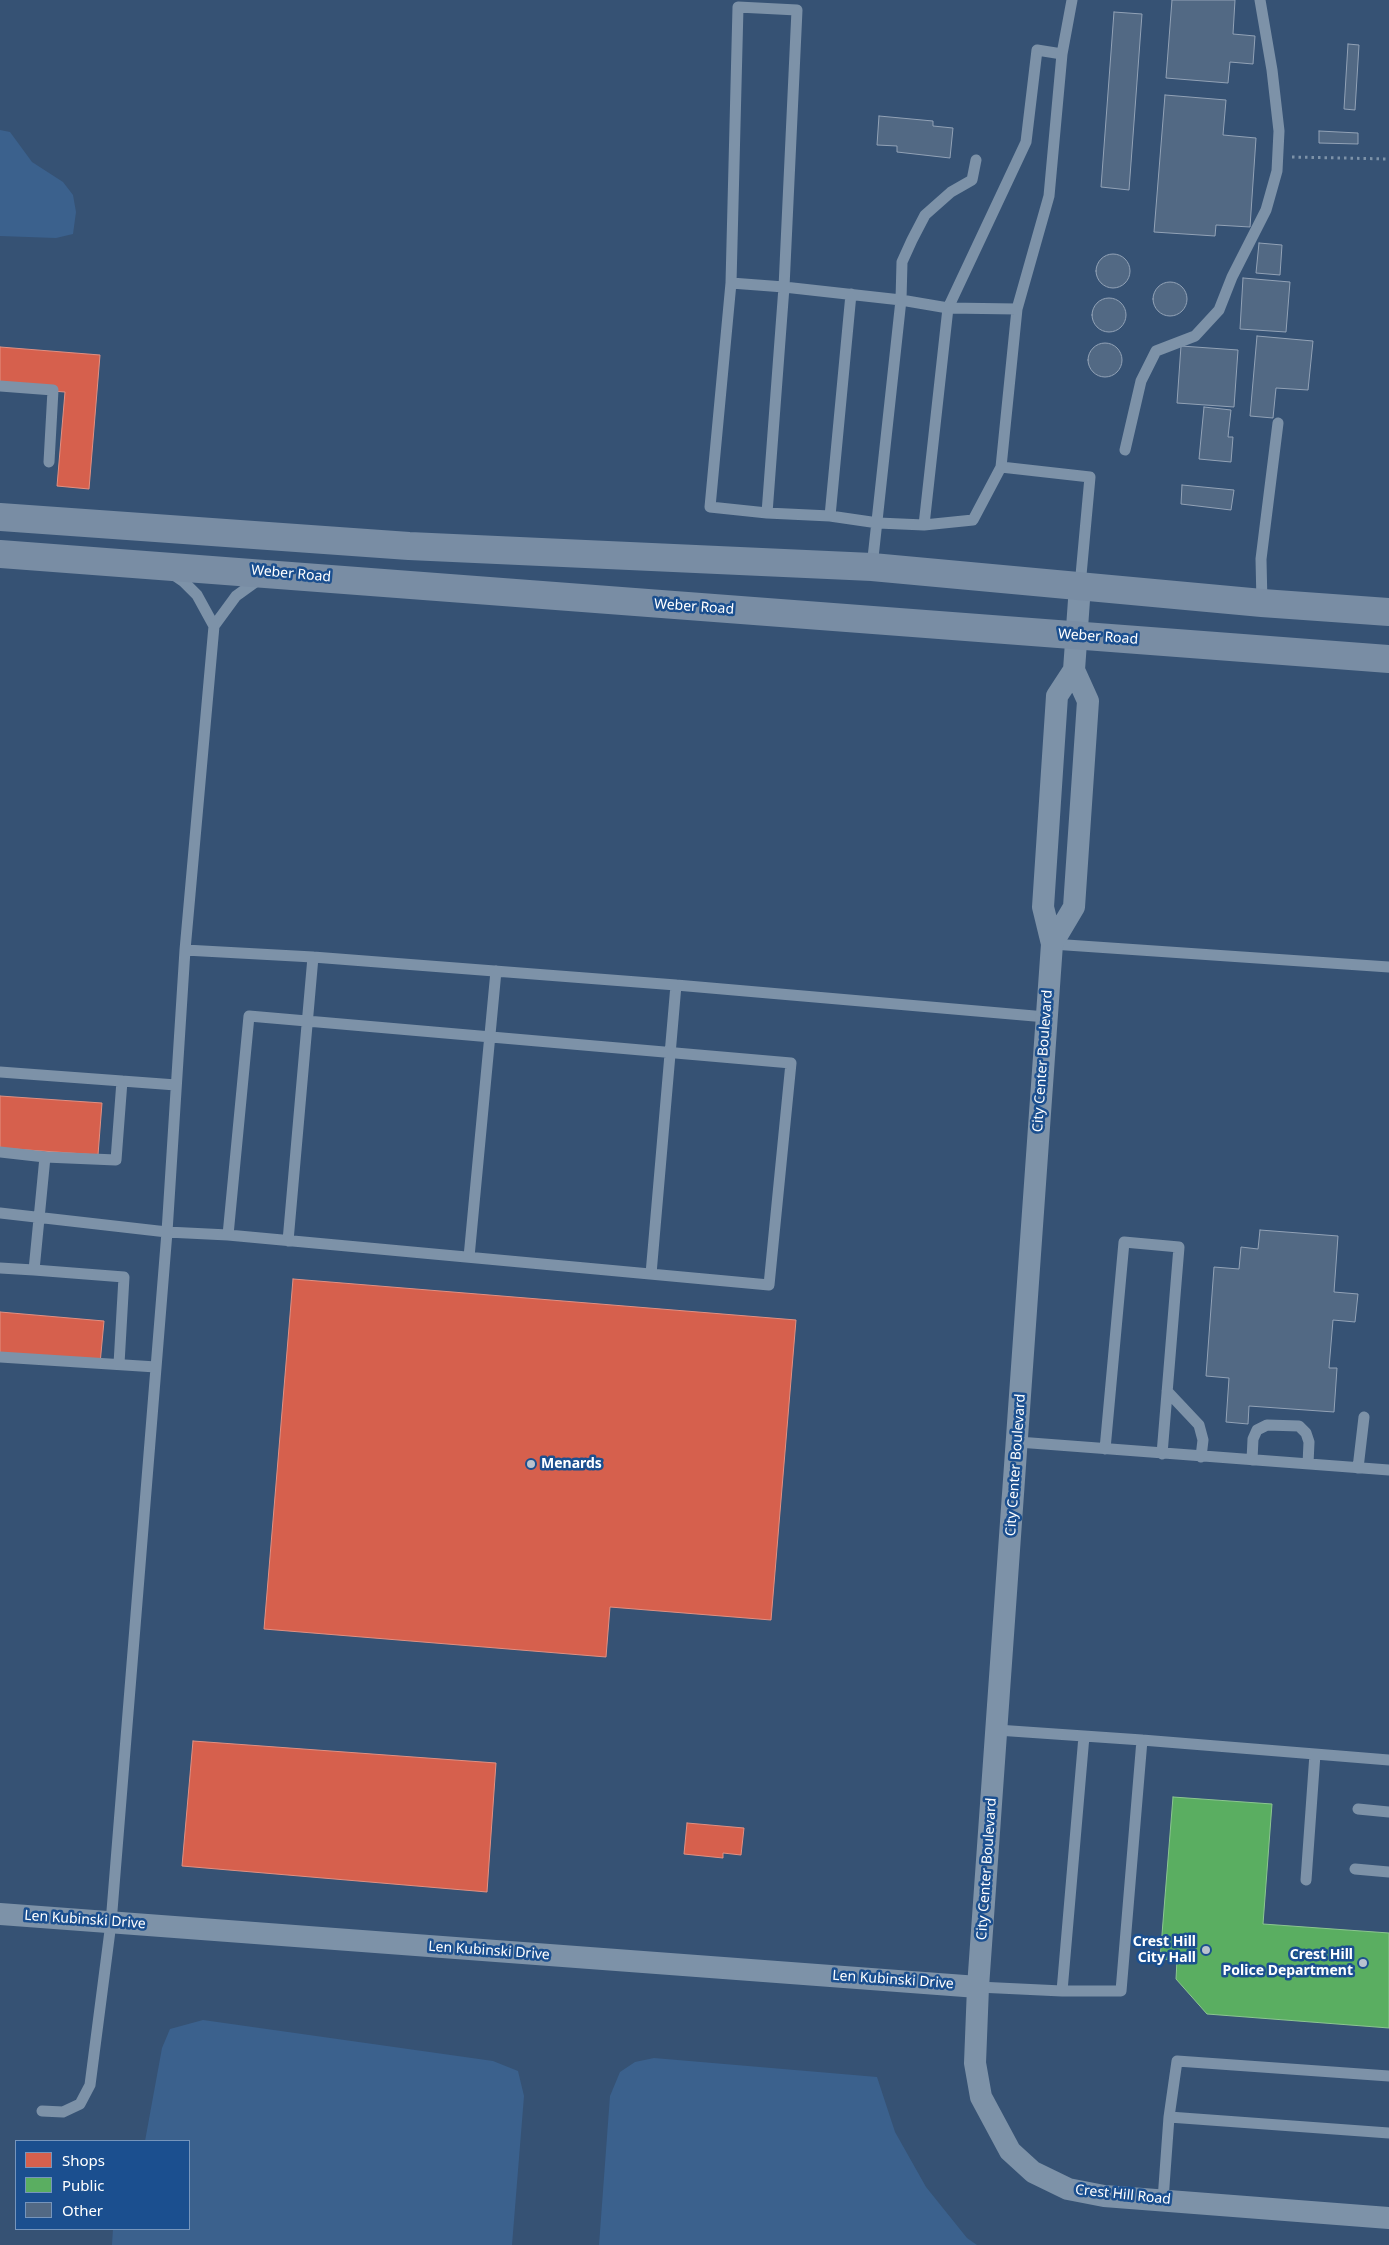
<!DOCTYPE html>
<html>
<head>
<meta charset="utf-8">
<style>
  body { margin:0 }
  #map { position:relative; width:1389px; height:2245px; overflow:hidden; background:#365274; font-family:"Noto Sans",sans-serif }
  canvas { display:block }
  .legend { position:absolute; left:15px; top:2140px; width:175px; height:90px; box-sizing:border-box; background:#1b4f8f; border:1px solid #7695bc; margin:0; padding:6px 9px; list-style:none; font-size:15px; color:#fff }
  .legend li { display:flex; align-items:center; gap:10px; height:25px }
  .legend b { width:25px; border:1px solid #7695bc }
</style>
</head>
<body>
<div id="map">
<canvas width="1389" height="2245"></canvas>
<ul class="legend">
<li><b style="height:14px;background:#d6604d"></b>Shops</li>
<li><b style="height:14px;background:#5aae61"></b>Public</li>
<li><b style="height:14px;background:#526984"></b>Other</li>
</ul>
</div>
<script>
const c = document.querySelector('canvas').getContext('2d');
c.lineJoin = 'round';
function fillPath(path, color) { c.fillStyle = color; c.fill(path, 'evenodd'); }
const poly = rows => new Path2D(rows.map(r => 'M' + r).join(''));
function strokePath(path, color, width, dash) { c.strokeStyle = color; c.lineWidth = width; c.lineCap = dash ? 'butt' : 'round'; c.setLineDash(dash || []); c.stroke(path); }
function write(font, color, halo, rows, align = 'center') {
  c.font = font + ' "Noto Sans",sans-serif'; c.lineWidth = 5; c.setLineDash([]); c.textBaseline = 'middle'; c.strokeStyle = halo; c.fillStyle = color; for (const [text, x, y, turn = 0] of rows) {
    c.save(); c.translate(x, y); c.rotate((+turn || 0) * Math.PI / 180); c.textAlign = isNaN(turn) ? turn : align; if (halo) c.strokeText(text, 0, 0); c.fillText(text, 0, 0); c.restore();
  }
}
fillPath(poly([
  [0,130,10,132,32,162,63,182,73,195,76,212,73,234,56,238,0,236],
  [203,2020,493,2061,518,2071,524,2096,512,2245,112,2245,113,2229,189,2229,189,2141,145,2141,162,2048,170,2029],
  [654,2058,877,2077,895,2132,926,2187,967,2238,977,2245,599,2245,610,2096,620,2072,635,2062]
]), '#3b618d');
const shops = poly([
  [0,347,100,355,89,489,57,486,65,392,0,387,0,347],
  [0,1096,102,1103,98,1155,0,1148,0,1096],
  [293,1279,796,1320,771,1620,610,1607,606,1657,264,1629,293,1279],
  [0,1312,104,1321,100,1364,0,1356,0,1312],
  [193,1741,496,1763,487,1892,182,1866,193,1741],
  [687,1823,744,1828,741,1855,723,1853,723,1858,684,1854,687,1823]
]);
fillPath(shops, '#d6604d');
strokePath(shops, '#e29082', 1);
const public = poly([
  [1173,1797,1272,1804,1263,1924,1389,1933,1389,2028,1207,2014,1176,1979,1177,1960,1160,1959,1173,1797]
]);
fillPath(public, '#5aae61');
strokePath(public, '#8cc690', 1);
const building = poly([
  [1172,0,1235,0,1233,34,1255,36,1253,64,1230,62,1228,83,1166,78,1172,0],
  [1114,12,1142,14,1129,190,1101,187,1114,12],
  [1348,44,1359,45,1355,110,1344,109,1348,44],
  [1165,95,1226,100,1223,135,1256,138,1250,227,1216,225,1215,236,1154,232,1165,95],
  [879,116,933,121,933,126,953,128,950,158,897,152,897,146,877,145,879,116],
  [1319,131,1358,133,1358,144,1319,143,1319,131],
  [1259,243,1282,245,1280,275,1256,273,1259,243],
  '1096 271a17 17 0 1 1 34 0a17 17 0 1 1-34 0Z',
  [1243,278,1290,282,1286,332,1240,329,1243,278],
  '1153 299a17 17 0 1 1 34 0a17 17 0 1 1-34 0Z',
  '1092 315a17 17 0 1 1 34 0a17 17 0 1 1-34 0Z',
  [1257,336,1313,341,1308,390,1276,388,1273,418,1250,416,1257,336],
  '1088 360a17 17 0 1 1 34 0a17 17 0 1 1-34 0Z',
  [1181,346,1238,350,1234,407,1177,403,1181,346],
  [1204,407,1231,410,1228,437,1233,437,1231,462,1199,459,1204,407],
  [1182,485,1234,490,1231,510,1181,504,1182,485],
  [1260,1230,1338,1236,1334,1292,1358,1294,1355,1322,1333,1320,1329,1368,1337,1368,1334,1412,1249,1406,1248,1424,1226,1422,1229,1378,1206,1376,1214,1267,1239,1269,1241,1247,1258,1249,1260,1230]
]);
fillPath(building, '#526984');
strokePath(building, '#92a2b6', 1);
strokePath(poly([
  [1292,157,1389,159]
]), '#7d92a8', 3, [2.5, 4]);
strokePath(poly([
  [1062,54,1072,0],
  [731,283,738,7,797,10,784,287,731,283,710,507,767,513,830,516],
  [851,294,830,516,878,523,924,525,973,520,1001,467,1017,309,948,308,901,300,902,262,912,240,925,215,951,192,972,180,976,160],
  [0,386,53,390,49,462],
  [1125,450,1141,381,1156,351,1195,336,1219,310,1232,277,1266,210,1277,171,1279,131,1272,70,1260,0],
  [1001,467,1090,477,1080,586],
  [767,513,784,287,901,300,872,567],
  [924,525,948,308,1026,142,1037,50,1062,54,1049,196,1017,309],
  [171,573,184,582,197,595,214,626],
  [1262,603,1261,559,1278,423],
  [1052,944,1389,967],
  [185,950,313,957,676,985,1046,1017],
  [0,1072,176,1085],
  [0,1152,45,1157,34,1270,0,1268],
  [45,1157,116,1160,122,1081],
  [0,1213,167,1232,228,1235,769,1285,791,1063,249,1016,228,1235],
  [288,1241,313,957],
  [469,1257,496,971],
  [34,1270,124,1277,119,1364],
  [651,1274,676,985],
  [0,1357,156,1367],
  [1167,1391,1199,1425,1203,1440,1201,1457],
  [1018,1442,1389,1470],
  [1105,1449,1124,1242,1179,1247,1162,1454],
  [1252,1460,1253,1439,1257,1430,1267,1425,1299,1426,1306,1433,1309,1442,1308,1464],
  [1358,1468,1364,1417],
  [997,1730,1084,1736],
  [1142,1740,1315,1754,1306,1880],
  [1315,1754,1389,1760],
  [1358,1809,1389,1812],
  [1355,1869,1389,1872],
  [978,1987,1062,1991,1121,1991,1142,1740,1084,1736,1062,1991],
  [1389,2076,1177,2061,1169,2117,1389,2133],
  [42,2111,63,2112,80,2104,90,2085,111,1923,167,1232,185,950,214,626,236,596,261,578],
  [1163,2200,1169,2117]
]), '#7d92a8', 11);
strokePath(poly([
  [1074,670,1057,696,1043,907,1052,944,978,1987,975,2063,981,2097,1010,2151,1033,2172,1068,2189,1104,2196,1389,2218],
  [1052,944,1074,907,1088,701,1074,670,1080,586],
  [0,1914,978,1987]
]), '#7d92a8', 22);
strokePath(poly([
  [0,517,409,546,872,567,1262,603,1389,612],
  [0,554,1389,659]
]), '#798da4', 28);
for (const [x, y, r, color] of [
  [531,1464,5,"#b9c2ce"],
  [1206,1950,5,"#b9c2ce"],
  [1363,1963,5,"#b9c2ce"]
]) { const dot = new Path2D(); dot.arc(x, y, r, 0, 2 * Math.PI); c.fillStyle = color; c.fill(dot); strokePath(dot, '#1b4f8f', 2); }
write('14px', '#fff', '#1b4f8f', [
  ["Weber Road",291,574,5],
  ["Weber Road",694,607,4],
  ["Weber Road",1098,637,4],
  ["City Center Boulevard",1043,1061,-86],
  ["City Center Boulevard",1016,1465,-86],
  ["City Center Boulevard",987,1869,-86],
  ["Len Kubinski Drive",85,1920,4],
  ["Len Kubinski Drive",489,1951,4],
  ["Len Kubinski Drive",893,1980,4],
  ["Crest Hill Road",1123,2195,6]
]);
write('bold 14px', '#fff', '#1b4f8f', [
  ["Menards",541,1464,"left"],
  ["Crest Hill",1196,1942],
  ["City Hall",1196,1958],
  ["Crest Hill",1353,1955],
  ["Police Department",1353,1971]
], 'right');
</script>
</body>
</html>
